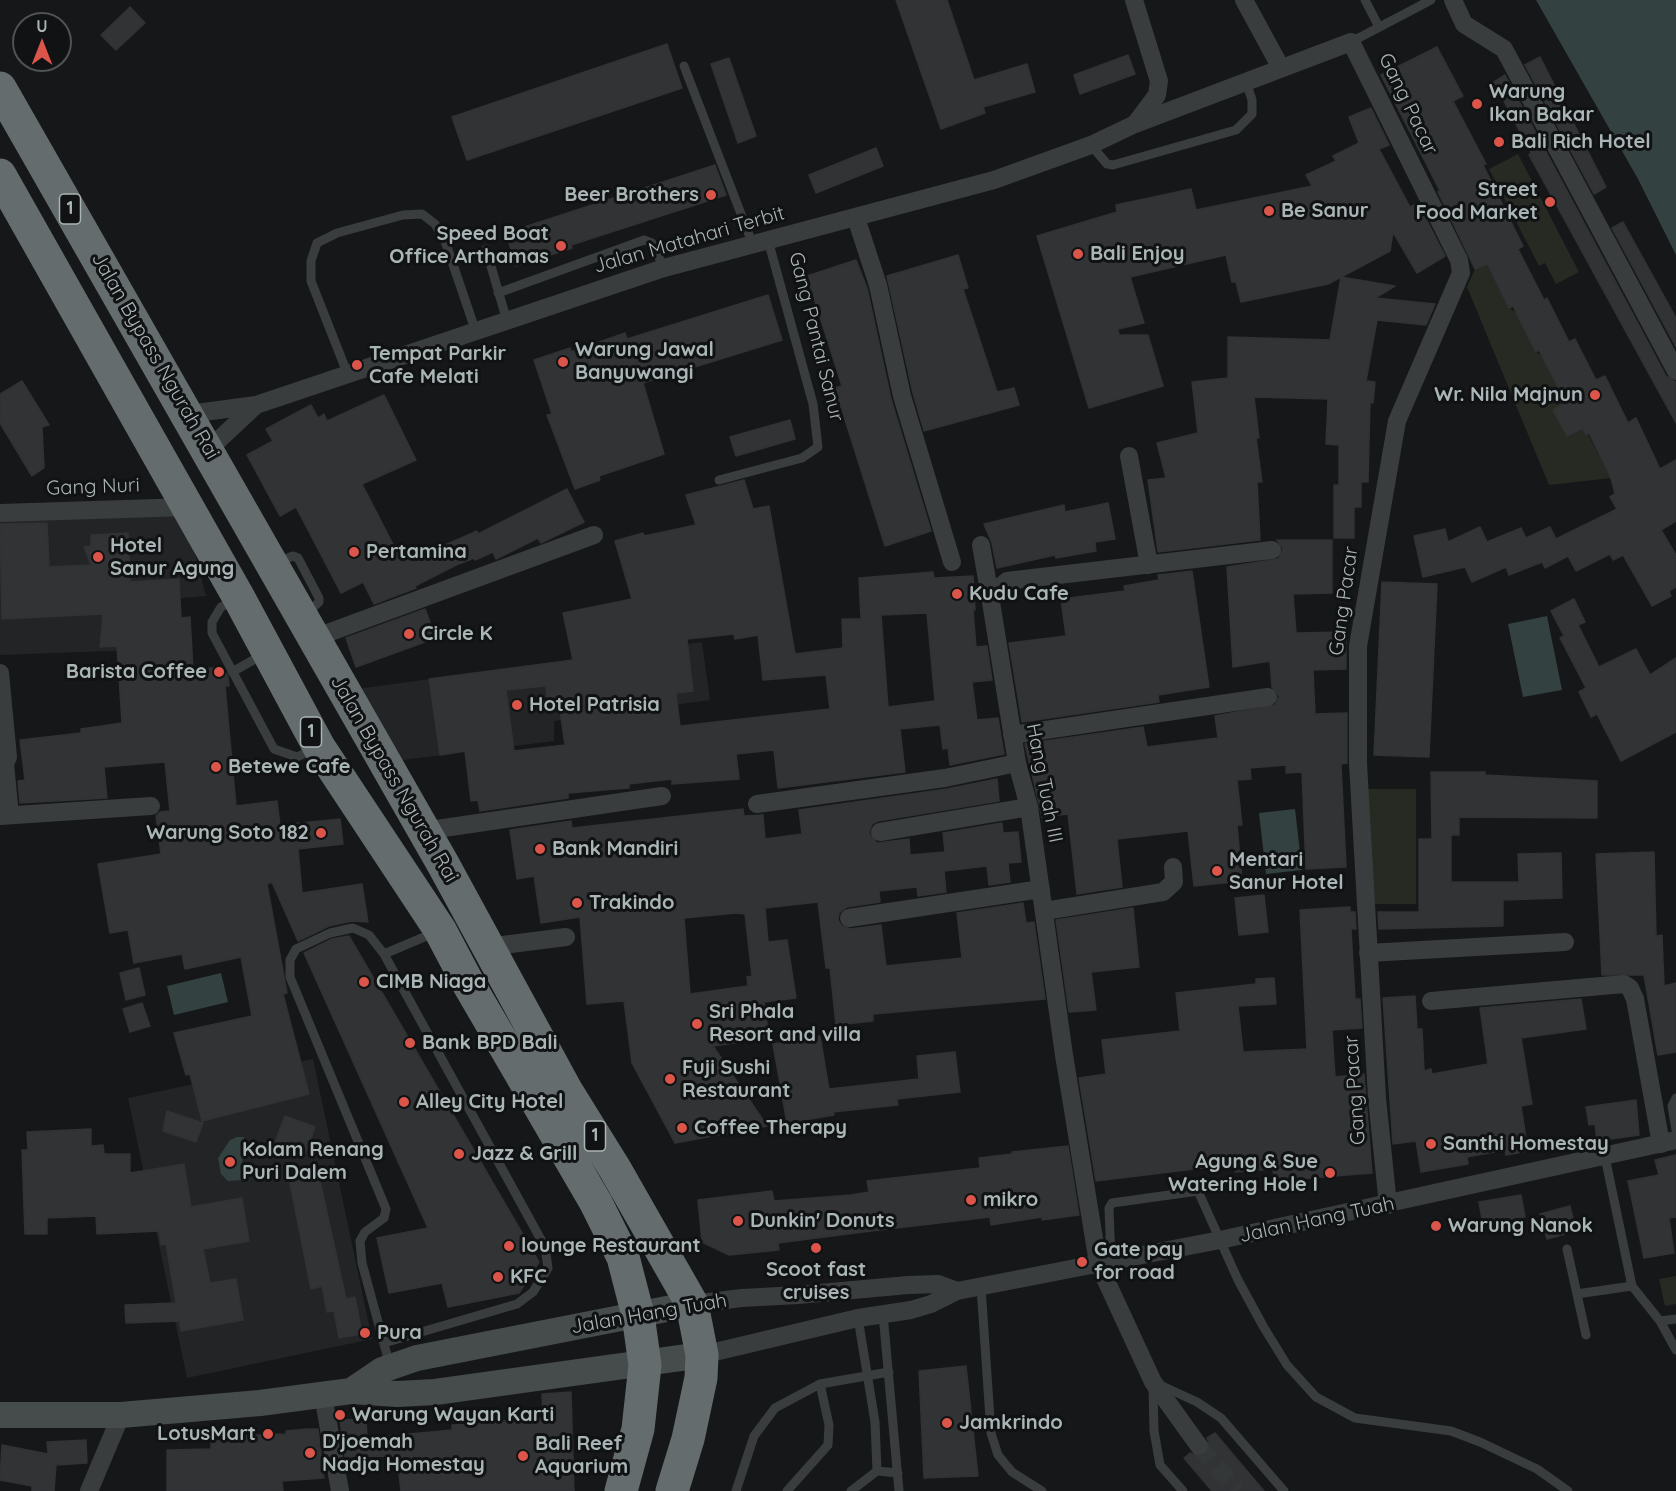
<!DOCTYPE html>
<html>
<head>
<meta charset="utf-8">
<style>
  body { margin:0 }
  #map { position:relative; width:1676px; height:1491px; overflow:hidden; background:#161718; font-family:Quicksand,sans-serif }
  canvas { display:block }
  .north { position:absolute; left:12px; top:12px; width:60px; height:60px; box-sizing:border-box; background:#111213; border:2px solid #4e5354; border-radius:50%; rotate:0deg; font-size:16px; font-weight:700; line-height:24px; text-align:center; color:#aab5b6 }
  .north::after { content:''; display:block; margin:auto; width:21px; height:27px; background:#dc554a; clip-path:polygon(50% 0,100% 100%,50% 72%,0 100%) }
</style>
</head>
<body>
<div id="map">
<canvas width="1676" height="1491"></canvas>
<div class="north">U</div>
</div>
<script>
const c = document.querySelector('canvas').getContext('2d');
c.lineJoin = 'round';
function fillPath(path, color) { c.fillStyle = color; c.fill(path, 'evenodd'); }
const poly = rows => new Path2D(rows.map(r => 'M' + r).join(''));
function strokePath(path, color, width, dash) { c.strokeStyle = color; c.lineWidth = width; c.lineCap = dash ? 'butt' : 'round'; c.setLineDash(dash || []); c.stroke(path); }
function write(font, color, halo, rows, align = 'center') {
  c.font = font + ' Quicksand,sans-serif'; c.lineWidth = 6; c.setLineDash([]); c.textBaseline = 'middle'; c.strokeStyle = halo; c.fillStyle = color; for (const [text, x, y, turn = 0] of rows) {
    c.save(); c.translate(x, y); c.rotate((+turn || 0) * Math.PI / 180); c.textAlign = isNaN(turn) ? turn : align; if (halo) c.strokeText(text, 0, 0); c.fillText(text, 0, 0); c.restore();
  }
}
fillPath(poly([
  [183,507,206,596,134,602,136,650,0,655,0,518],
  [702,642,710,700,554,721,554,741,395,761,357,689],
  [313,1059,372,1339,187,1378,128,1098]
]), '#222425');
fillPath(poly([
  [1518,154,1579,272,1556,284,1545,263,1539,266,1489,169],
  [1486,264,1509,308,1517,313,1536,352,1542,355,1561,394,1567,395,1611,478,1549,485,1467,287,1475,269],
  [1365,789,1416,789,1416,904,1366,904],
  [1676,1276,1676,1304,1665,1306,1659,1279]
]), '#262a23');
fillPath(poly([
  [1536,0,1676,0,1676,255,1638,179],
  [1547,616,1562,690,1523,697,1508,624],
  [1295,809,1302,870,1266,874,1259,813],
  [221,973,228,1002,174,1015,167,986],
  [237,1137,244,1137,242,1165,248,1175,244,1180,228,1181,221,1174,218,1158,230,1140]
]), '#334140');
const building = poly([
  [896,0,947,0,974,80,1027,64,1035,92,983,107,985,113,941,129,896,0],
  [130,7,145,23,116,50,101,35,130,7],
  [667,44,682,88,467,160,452,117,667,44],
  [1437,47,1463,96,1453,101,1486,164,1483,165,1523,246,1518,249,1544,300,1547,298,1569,342,1575,339,1596,380,1605,376,1628,423,1636,418,1660,469,1676,460,1676,521,1661,530,1676,555,1676,587,1669,591,1671,596,1652,606,1623,555,1613,560,1610,554,1576,571,1568,556,1545,568,1542,562,1509,575,1506,567,1472,582,1465,567,1423,577,1414,536,1445,529,1448,542,1480,527,1487,542,1521,528,1526,538,1550,527,1556,539,1617,509,1610,497,1615,494,1611,478,1589,433,1586,435,1583,428,1567,436,1553,410,1566,403,1539,350,1536,352,1513,306,1509,308,1487,264,1475,269,1438,192,1440,191,1381,75,1437,47],
  [1128,55,1135,74,1080,94,1074,75,1128,55],
  [1540,57,1606,187,1594,194,1525,65,1540,57],
  [729,58,756,136,738,143,711,64,729,58],
  [1505,75,1666,376,1676,382,1676,423,1529,155,1531,153,1494,82,1505,75],
  [1371,108,1389,145,1379,149,1410,207,1418,203,1445,256,1417,273,1393,232,1390,251,1328,284,1241,302,1236,282,1232,282,1226,255,1130,277,1144,323,1118,329,1119,335,1148,335,1163,386,1089,408,1037,236,1117,212,1116,205,1191,189,1196,210,1312,186,1306,175,1336,161,1333,156,1359,143,1349,117,1371,108],
  [876,148,883,166,816,193,809,175,876,148],
  [715,165,726,195,571,245,572,248,516,266,506,233,715,165],
  [1623,222,1676,318,1676,347,1612,228,1623,222],
  [958,255,968,288,963,289,997,392,1014,388,1019,405,924,431,913,393,887,276,958,255],
  [856,260,867,288,891,399,931,531,885,546,835,388,842,386,807,276,856,260],
  [1341,277,1395,286,1375,298,1435,304,1426,325,1377,320,1366,381,1375,382,1373,403,1370,402,1368,482,1361,482,1361,507,1354,507,1354,538,1334,538,1334,485,1339,485,1339,445,1326,444,1328,399,1254,397,1259,438,1256,438,1262,482,1257,482,1260,540,1158,552,1148,480,1166,478,1157,443,1198,433,1192,382,1228,378,1228,337,1330,340,1341,277],
  [768,295,782,340,643,383,664,454,599,476,600,480,575,489,547,415,552,414,534,360,570,348,571,352,625,333,627,339,768,295],
  [22,381,49,425,42,427,44,468,32,476,0,423,0,394,22,381],
  [384,395,416,460,362,484,401,560,423,549,425,554,477,531,478,534,567,489,584,522,541,543,538,538,496,559,493,552,475,560,474,558,456,565,415,586,416,588,374,604,363,582,341,593,296,507,280,516,247,455,273,441,266,429,311,405,318,418,324,414,327,421,384,395],
  [790,420,795,439,736,456,730,437,790,420],
  [744,480,753,509,769,506,795,654,843,648,842,619,861,619,859,578,933,572,934,578,973,576,975,610,973,610,976,647,987,646,992,680,972,682,977,720,998,718,1004,754,950,765,948,748,943,749,940,725,900,729,905,772,778,788,774,750,736,754,739,779,672,784,672,779,629,784,629,788,568,793,568,798,480,811,478,800,471,801,465,751,440,755,429,679,573,660,563,613,632,599,615,541,643,533,644,536,696,525,686,495,744,480],
  [927,613,935,701,888,707,881,615,927,613],
  [734,634,735,639,758,635,763,680,826,675,830,709,680,726,676,693,693,691,687,639,734,634],
  [546,686,547,699,558,697,565,745,514,751,506,690,546,686],
  [1108,503,1115,539,1095,542,1096,551,1056,558,1055,555,997,568,992,543,984,524,1064,505,1065,512,1108,503],
  [47,523,49,567,91,565,84,547,91,546,91,535,128,533,130,582,179,579,181,618,190,617,193,670,222,667,228,677,229,686,225,686,236,806,277,801,280,825,340,819,343,844,298,849,302,893,362,884,368,922,352,921,329,926,298,941,272,882,267,884,287,993,283,994,309,1094,202,1121,190,1074,186,1075,174,1033,252,1016,241,957,185,969,182,954,134,963,128,930,110,933,98,864,161,854,156,816,160,812,170,811,165,762,104,767,107,798,20,803,18,781,25,780,20,740,81,733,81,729,122,723,117,646,100,647,103,614,2,619,0,524,47,523],
  [1277,540,1332,540,1332,593,1293,594,1296,633,1346,632,1346,669,1313,670,1315,714,1347,713,1347,763,1341,764,1346,867,1306,869,1302,772,1286,773,1286,765,1250,768,1251,779,1237,780,1242,825,1237,825,1242,881,1194,886,1188,831,1117,839,1122,887,1077,894,1068,814,1042,817,1025,744,1143,727,1147,747,1218,738,1215,716,1275,705,1279,696,1272,687,1270,661,1233,667,1227,567,1278,559,1283,549,1277,540],
  [1192,571,1209,687,1158,695,1159,702,1022,722,1009,643,1066,636,1061,599,1125,591,1124,586,1159,580,1158,575,1192,571],
  [1382,582,1437,584,1429,757,1374,755,1382,582],
  [1574,599,1585,622,1578,625,1599,667,1636,649,1650,675,1676,658,1676,732,1621,761,1597,714,1591,717,1579,692,1586,688,1560,638,1564,636,1551,611,1574,599],
  [425,609,436,638,356,667,346,638,425,609],
  [1431,772,1485,772,1485,775,1597,781,1597,818,1459,817,1459,835,1451,835,1451,882,1519,882,1518,854,1561,853,1562,898,1503,900,1503,926,1379,929,1378,912,1419,912,1419,839,1432,839,1431,772],
  [997,779,999,801,878,821,872,824,869,833,877,843,909,839,910,855,945,852,943,833,1002,823,1003,833,1018,832,1021,862,1008,863,1010,882,989,885,987,866,944,871,946,892,918,896,917,887,879,891,880,902,847,907,839,913,838,920,841,925,850,929,881,925,886,966,962,958,957,913,1023,903,1026,923,1034,922,1045,999,873,1014,873,1021,836,1025,830,968,826,968,818,902,765,908,768,942,787,940,796,998,764,1002,769,1038,713,1046,767,1126,675,1143,632,1063,624,1001,587,1004,580,917,541,923,534,876,517,879,510,830,571,821,572,828,743,809,744,816,763,815,765,839,802,834,799,810,947,789,997,779],
  [736,913,745,914,752,976,747,977,748,986,690,994,684,918,736,913],
  [1654,852,1656,936,1662,935,1664,986,1676,983,1676,1052,1658,1055,1644,975,1602,975,1596,854,1654,852],
  [1264,895,1268,932,1239,935,1235,898,1264,895],
  [1350,907,1350,912,1355,912,1356,929,1351,929,1355,999,1360,999,1362,1028,1332,1030,1335,1077,1364,1074,1372,1173,1274,1181,1273,1169,1235,1172,1235,1164,1096,1181,1079,1078,1106,1074,1102,1040,1180,1031,1176,993,1256,984,1256,979,1274,978,1276,1004,1238,1006,1243,1052,1307,1049,1300,910,1350,907],
  [1133,908,1139,967,1091,972,1096,1010,1069,1012,1056,920,1133,908],
  [349,936,539,1262,519,1293,448,1307,442,1283,389,1293,377,1238,428,1228,304,953,332,939,349,936],
  [139,968,145,995,126,1000,120,973,139,968],
  [1415,996,1417,1029,1422,1029,1424,1071,1431,1069,1432,1074,1488,1064,1480,1008,1581,999,1586,1029,1521,1038,1532,1104,1521,1106,1528,1151,1506,1155,1505,1150,1467,1157,1468,1164,1421,1172,1416,1141,1393,1144,1383,998,1415,996],
  [142,1003,150,1026,130,1032,123,1009,142,1003],
  [820,1036,829,1089,919,1079,917,1056,955,1052,960,1092,897,1099,898,1105,833,1112,834,1115,787,1123,773,1044,820,1036],
  [1636,1100,1639,1135,1597,1141,1595,1124,1589,1125,1586,1107,1636,1100],
  [167,1111,203,1123,196,1142,163,1131,167,1111],
  [285,1116,315,1127,304,1156,274,1145,285,1116],
  [91,1129,91,1146,103,1145,104,1154,130,1154,130,1173,184,1164,191,1207,242,1198,249,1241,203,1249,210,1283,236,1279,243,1320,181,1331,179,1321,126,1323,125,1305,176,1303,166,1244,161,1245,159,1231,97,1234,96,1216,47,1218,47,1234,25,1234,22,1150,28,1150,27,1132,91,1129],
  [1068,1146,1079,1215,1042,1220,1042,1217,991,1225,990,1217,871,1231,778,1243,779,1250,729,1255,702,1242,698,1200,772,1191,774,1201,851,1195,869,1192,867,1181,980,1168,979,1158,1012,1154,1012,1152,1068,1146],
  [1676,1155,1676,1217,1669,1218,1674,1253,1644,1258,1628,1181,1659,1175,1655,1160,1676,1155],
  [318,1172,346,1299,355,1297,362,1334,339,1338,334,1311,327,1312,322,1286,311,1289,289,1178,318,1172],
  [1521,1195,1525,1217,1483,1224,1479,1202,1521,1195],
  [1570,1206,1576,1231,1547,1239,1540,1214,1570,1206],
  [966,1366,978,1476,924,1478,919,1371,966,1366],
  [571,1392,574,1491,401,1491,397,1456,345,1457,340,1420,366,1419,367,1438,452,1430,452,1425,543,1418,542,1394,571,1392],
  [307,1429,318,1429,324,1478,282,1481,283,1491,167,1491,167,1450,211,1449,211,1441,236,1440,235,1436,286,1434,286,1431,307,1429],
  [1215,1433,1264,1491,1212,1491,1184,1458,1190,1453,1200,1457,1206,1455,1210,1445,1207,1438,1215,1433],
  [86,1440,87,1463,56,1465,54,1491,32,1491,32,1486,0,1480,2,1445,48,1454,47,1442,86,1440]
]);
fillPath(building, '#313334');
strokePath(building, '#313234', 1.5);
strokePath(poly([
  [1199,1446,1237,1491]
]), '#343738', 18, [18, 9]);
strokePath(poly([
  [1365,0,1379,27],
  [1351,42,1431,0],
  [684,66,753,245],
  [1091,145,1107,164,1113,165,1236,130,1252,114,1252,100,1246,82],
  [486,249,507,321],
  [498,293,644,240,652,243,664,268],
  [348,375,311,281,311,261,317,243,337,233,403,215,422,214,435,224,445,241,476,332],
  [719,480,802,458,818,447,813,404,768,240],
  [278,562,293,556,298,558,319,598,319,602,306,614],
  [233,601,221,607,212,622,212,633,274,749,297,757,314,749],
  [232,672,264,654],
  [384,954,436,932],
  [1676,1098,1672,1106,1676,1130],
  [1605,1157,1632,1286,1660,1321,1676,1350],
  [1567,1249,1586,1335],
  [1111,1261,1109,1208,1112,1203,1198,1191,1238,1280,1263,1326,1287,1365,1316,1397,1355,1418,1451,1431,1480,1442,1537,1469,1568,1491],
  [981,1287,991,1433,998,1455,1012,1472,1042,1491],
  [1577,1294,1632,1286],
  [883,1314,899,1491],
  [1660,1321,1676,1319],
  [384,1343,517,1304,533,1292,548,1268,545,1247,384,954,369,935,353,928,330,933,296,949,290,960,290,977,386,1209,384,1218,365,1232,360,1241,362,1263,390,1366],
  [1160,1385,1197,1402,1221,1418,1284,1491],
  [1153,1388,1154,1431,1160,1465,1183,1491],
  [877,1471,898,1473],
  [736,1491,754,1436,775,1408,820,1384,889,1372],
  [787,1491,828,1445,829,1425,820,1384],
  [851,1491,877,1471,875,1422,858,1318]
]), '#3a3d3e', 9);
strokePath(poly([
  [1134,0,1159,81,1157,95,1136,123],
  [1244,0,1281,68],
  [1453,0,1464,24,1504,49,1676,371],
  [856,218,878,285,902,396,952,562],
  [189,414,256,405,664,268,994,180,1091,145,1135,124,1351,42,1459,260,1461,273,1397,421,1358,646,1358,763,1377,1098,1388,1205],
  [208,450,256,405],
  [1129,456,1149,565],
  [0,513,188,507],
  [981,545,991,602],
  [314,638,594,535],
  [0,673,8,757,5,764,0,764],
  [1012,735,1268,697],
  [5,764,10,815],
  [757,804,945,778,1017,763],
  [0,816,151,806],
  [423,831,662,796],
  [880,832,1029,807],
  [1044,911,1163,892,1174,882,1173,867],
  [849,918,1041,889],
  [487,947,566,937],
  [1368,953,1565,942],
  [1431,1001,1624,984,1630,988,1635,999,1661,1144],
  [692,1304,742,1298,798,1295,908,1285,938,1284,957,1291],
  [702,1355,858,1318,911,1310,931,1304,957,1291,1220,1240,1676,1140],
  [323,1395,340,1491],
  [1199,1446,1153,1382,1098,1263,1064,1055,1029,807,1017,763,991,602,993,593,1007,581,1272,550],
  [89,1491,121,1415]
]), '#3a3d3e', 18);
strokePath(poly([
  [351,1391,382,1370,417,1358,692,1304],
  [0,1415,121,1415,260,1403,351,1391,397,1394,435,1392,702,1355]
]), '#464b4c', 26);
strokePath(poly([
  [0,88,443,864,566,1090,615,1169,692,1304,702,1355,701,1378,688,1439,672,1491],
  [0,175,239,598,319,747,440,930,469,985,596,1203,623,1257,638,1315,645,1365,638,1429,621,1491]
]), '#646c6d', 33);
for (const [x, y, r, color] of [
  [1477,104,6,"#dc554a"],
  [1499,142,6,"#dc554a"],
  [711,195,6,"#dc554a"],
  [1550,202,6,"#dc554a"],
  [1269,211,6,"#dc554a"],
  [561,246,6,"#dc554a"],
  [1078,254,6,"#dc554a"],
  [563,362,6,"#dc554a"],
  [357,365,6,"#dc554a"],
  [1595,395,6,"#dc554a"],
  [354,552,6,"#dc554a"],
  [98,557,6,"#dc554a"],
  [957,594,6,"#dc554a"],
  [409,634,6,"#dc554a"],
  [219,672,6,"#dc554a"],
  [517,705,6,"#dc554a"],
  [216,767,6,"#dc554a"],
  [321,833,6,"#dc554a"],
  [540,849,6,"#dc554a"],
  [1217,871,6,"#dc554a"],
  [577,903,6,"#dc554a"],
  [364,982,6,"#dc554a"],
  [697,1024,6,"#dc554a"],
  [410,1043,6,"#dc554a"],
  [670,1079,6,"#dc554a"],
  [404,1102,6,"#dc554a"],
  [682,1128,6,"#dc554a"],
  [1431,1144,6,"#dc554a"],
  [459,1154,6,"#dc554a"],
  [230,1162,6,"#dc554a"],
  [1330,1173,6,"#dc554a"],
  [971,1200,6,"#dc554a"],
  [738,1221,6,"#dc554a"],
  [1436,1226,6,"#dc554a"],
  [509,1246,6,"#dc554a"],
  [816,1248,6,"#dc554a"],
  [1082,1262,6,"#dc554a"],
  [498,1277,6,"#dc554a"],
  [365,1333,6,"#dc554a"],
  [340,1415,6,"#dc554a"],
  [947,1423,6,"#dc554a"],
  [268,1434,6,"#dc554a"],
  [310,1453,6,"#dc554a"],
  [523,1456,6,"#dc554a"]
]) { const dot = new Path2D(); dot.arc(x, y, r, 0, 2 * Math.PI); c.fillStyle = color; c.fill(dot); strokePath(dot, '#111213', 2); }
for (const [x, y, w] of [
  [70,209,21],
  [311,732,21],
  [595,1136,21]
]) { const box = new Path2D(); box.roundRect(x - w / 2, y - 15, w, 30, 4.5); c.fillStyle = '#111213'; c.fill(box); strokePath(box, '#aab5b6', 1.5); }
write('bold 18px', '#aab5b6', null, [
  ["1",70,209],
  ["1",311,732],
  ["1",595,1136]
]);
write('bold 20px', '#aab5b6', '#111213', [
  ["Warung",1489,92],
  ["Ikan Bakar",1489,115],
  ["Bali Rich Hotel",1511,142],
  ["Street",1538,190,"right"],
  ["Food Market",1538,213,"right"],
  ["Beer Brothers",699,195,"right"],
  ["Be Sanur",1281,211],
  ["Speed Boat",549,234,"right"],
  ["Office Arthamas",549,257,"right"],
  ["Bali Enjoy",1090,254],
  ["Warung Jawal",575,350],
  ["Banyuwangi",575,373],
  ["Tempat Parkir",369,354],
  ["Cafe Melati",369,377],
  ["Wr. Nila Majnun",1583,395,"right"],
  ["Hotel",110,546],
  ["Sanur Agung",110,569],
  ["Pertamina",366,552],
  ["Kudu Cafe",969,594],
  ["Circle K",421,634],
  ["Barista Coffee",207,672,"right"],
  ["Hotel Patrisia",529,705],
  ["Betewe Cafe",228,767],
  ["Warung Soto 182",309,833,"right"],
  ["Bank Mandiri",552,849],
  ["Mentari",1229,860],
  ["Sanur Hotel",1229,883],
  ["Trakindo",589,903],
  ["CIMB Niaga",376,982],
  ["Sri Phala",709,1012],
  ["Resort and villa",709,1035],
  ["Bank BPD Bali",422,1043],
  ["Fuji Sushi",682,1068],
  ["Restaurant",682,1091],
  ["Alley City Hotel",416,1102],
  ["Coffee Therapy",694,1128],
  ["Santhi Homestay",1443,1144],
  ["Kolam Renang",242,1150],
  ["Puri Dalem",242,1173],
  ["Jazz & Grill",471,1154],
  ["Agung & Sue",1318,1162,"right"],
  ["Watering Hole I",1318,1185,"right"],
  ["mikro",983,1200],
  ["Dunkin' Donuts",750,1221],
  ["Warung Nanok",1448,1226],
  ["lounge Restaurant",521,1246],
  ["Gate pay",1094,1250],
  ["for road",1094,1273],
  ["Scoot fast",816,1270,"center"],
  ["cruises",816,1293,"center"],
  ["KFC",510,1277],
  ["Pura",377,1333],
  ["Warung Wayan Karti",352,1415],
  ["Jamkrindo",959,1423],
  ["LotusMart",256,1434,"right"],
  ["D'joemah",322,1442],
  ["Nadja Homestay",322,1465],
  ["Bali Reef",535,1444],
  ["Aquarium",535,1467]
], 'left');
write('20px', '#aab5b6', '#111213', [
  ["Gang Pacar",1408,104,64],
  ["Jalan Matahari Terbit",689,240,-16],
  ["Gang Pantai Sanur",816,337,76],
  ["Jalan Bypass Ngurah Rai",155,356,60],
  ["Gang Nuri",93,487,-2],
  ["Gang Pacar",1344,601,-82],
  ["Jalan Bypass Ngurah Rai",394,779,60],
  ["Hang Tuah III",1044,783,79],
  ["Gang Pacar",1355,1090,-94],
  ["Jalan Hang Tuah",1317,1220,-12],
  ["Jalan Hang Tuah",649,1314,-10]
]);
</script>
</body>
</html>
